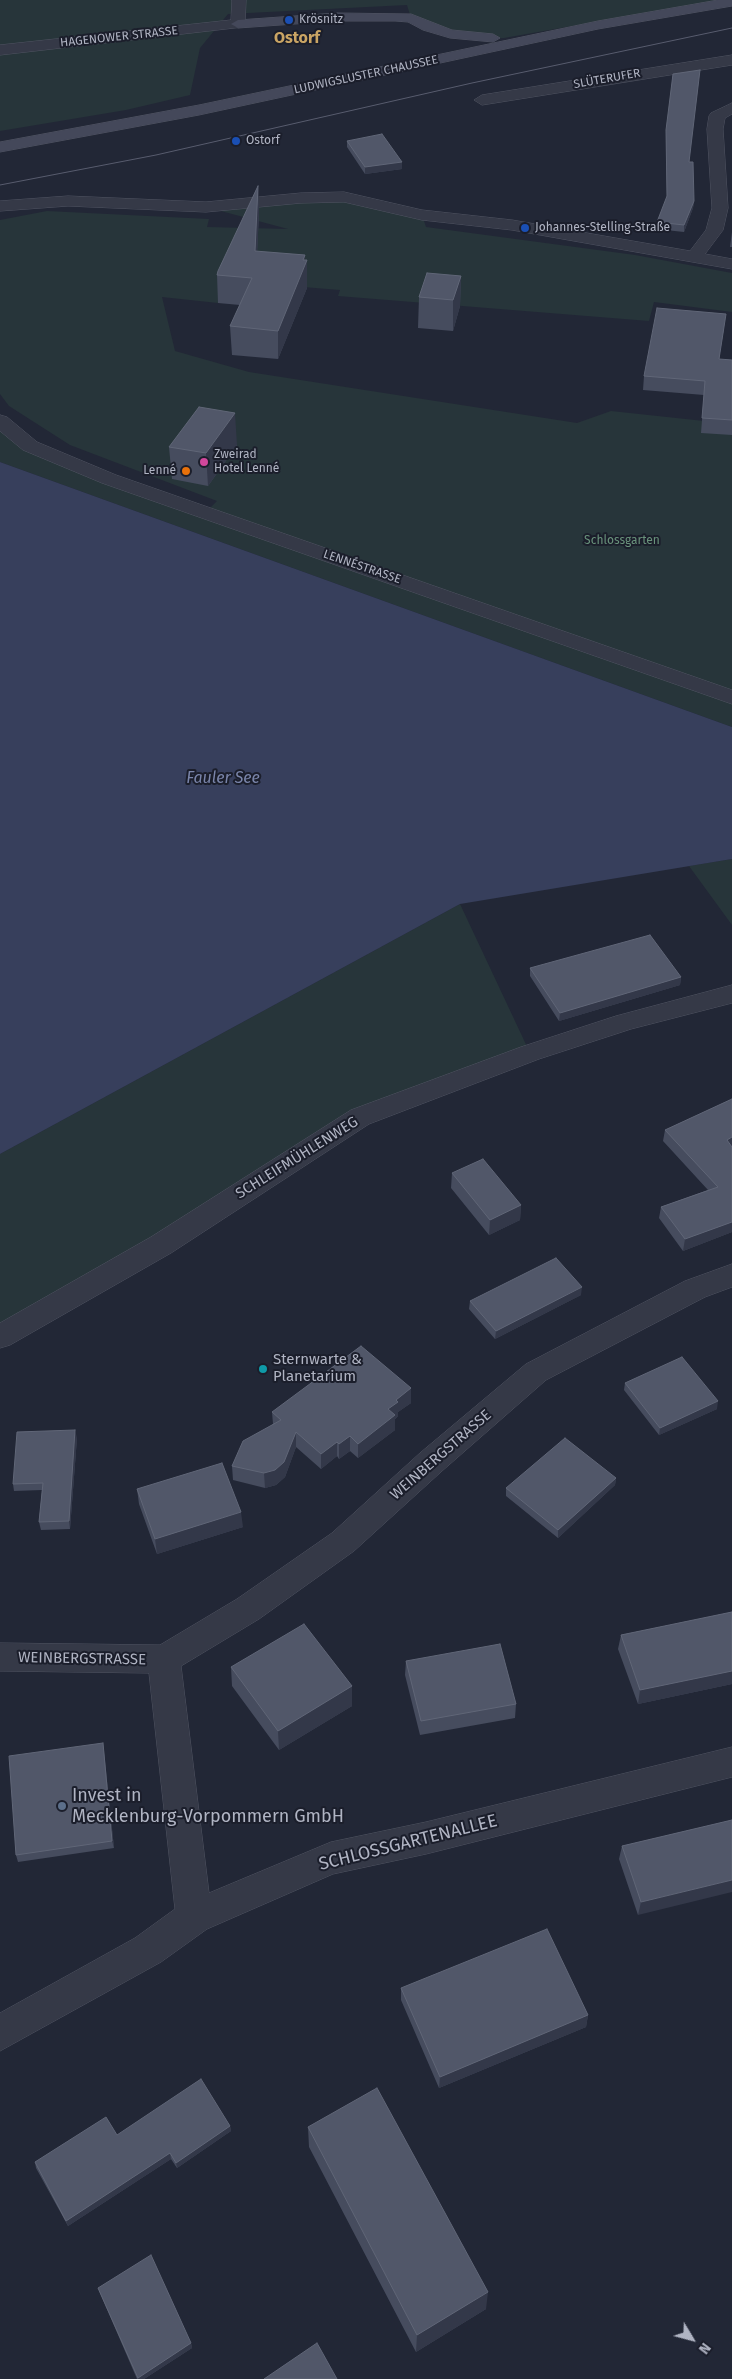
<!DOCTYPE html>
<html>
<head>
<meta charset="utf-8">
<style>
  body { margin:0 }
  #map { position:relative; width:732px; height:2379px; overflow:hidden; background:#222736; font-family:"Fira Sans",sans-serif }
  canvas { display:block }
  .north { position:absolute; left:667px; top:2314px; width:50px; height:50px; -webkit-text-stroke:4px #1b1e2b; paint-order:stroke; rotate:127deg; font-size:14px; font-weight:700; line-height:20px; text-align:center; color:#b0b4c3 }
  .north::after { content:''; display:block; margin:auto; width:18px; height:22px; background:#b0b4c3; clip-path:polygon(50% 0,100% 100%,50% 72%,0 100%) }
</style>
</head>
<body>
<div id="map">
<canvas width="732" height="2379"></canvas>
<div class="north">N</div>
</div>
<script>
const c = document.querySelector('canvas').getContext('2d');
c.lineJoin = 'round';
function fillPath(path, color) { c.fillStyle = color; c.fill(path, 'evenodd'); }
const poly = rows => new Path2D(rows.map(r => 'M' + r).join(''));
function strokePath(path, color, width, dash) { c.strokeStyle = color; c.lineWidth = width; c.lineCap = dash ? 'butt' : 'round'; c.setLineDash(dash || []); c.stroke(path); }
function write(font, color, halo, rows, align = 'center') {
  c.font = font + ' "Fira Sans",sans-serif'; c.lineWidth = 4; c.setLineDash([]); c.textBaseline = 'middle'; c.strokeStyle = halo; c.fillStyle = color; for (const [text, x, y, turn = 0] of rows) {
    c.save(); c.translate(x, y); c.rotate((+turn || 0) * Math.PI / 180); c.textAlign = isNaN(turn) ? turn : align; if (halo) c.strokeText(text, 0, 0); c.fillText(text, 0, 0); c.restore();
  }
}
fillPath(poly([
  [0,0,720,0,504,38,484,39,467,37,411,18,407,5,228,14,200,48,190,95,126,110,0,131],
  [301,198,360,202,422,215,426,227,635,255,732,273,732,312,654,302,649,321,338,296,340,290,303,287,220,299,218,303,162,297,175,351,249,372,577,423,611,411,732,424,732,727,0,462,0,421,30,446,208,510,217,501,70,445,9,406,0,394,0,220,47,211,209,219,207,227,288,229,206,207],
  [732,859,732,925,689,866],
  [460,904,530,1053,360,1117,0,1337,0,1154]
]), '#27353a');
fillPath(poly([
  [0,462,732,727,732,859,460,904,0,1154]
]), '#373f5c');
const street = poly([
  [232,0,246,0,245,24,243,27,0,55,0,45,231,20,232,0],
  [732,55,732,65,482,105,474,100,482,95,732,55],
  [732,103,732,114,725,118,723,129,728,208,723,230,705,254,732,259,732,269,512,230,422,220,344,202,301,203,206,212,68,206,0,211,0,201,68,196,206,202,301,193,344,192,422,210,512,220,690,251,706,230,712,208,707,129,709,116,711,113,732,103],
  [0,415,7,417,37,442,116,475,732,690,732,704,102,483,23,450,0,431,0,415],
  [732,985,732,1003,631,1029,539,1059,369,1124,171,1253,10,1345,0,1348,0,1323,151,1237,351,1110,521,1047,616,1016,732,985],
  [732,1264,732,1287,705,1297,546,1380,442,1471,354,1551,259,1619,181,1666,209,1893,331,1842,426,1822,732,1747,732,1777,426,1854,333,1874,207,1929,161,1962,0,2051,0,2013,135,1938,175,1909,149,1673,0,1671,0,1643,160,1645,237,1599,332,1533,420,1453,526,1364,685,1281,732,1264]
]);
const secondary = poly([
  [718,0,732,0,732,6,598,29,199,115,0,152,0,142,199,105,598,21,718,0],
  [337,13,411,14,452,30,493,34,500,38,493,42,450,38,423,30,408,22,395,21,337,21,238,28,231,24,238,20,337,13]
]);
strokePath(street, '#505462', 1);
strokePath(secondary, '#505462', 1);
fillPath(street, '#353947');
fillPath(secondary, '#44485a');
strokePath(poly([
  [0,185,156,155,472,83,732,28]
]), '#585c6e', 1);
fillPath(poly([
  [673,74,689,162,694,201,693,208,684,232,656,229,657,222,667,198,666,137],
  [347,141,402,169,365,174,347,147],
  [258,186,259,213,257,252,305,255,305,260,307,260,307,288,278,359,232,355,230,326,240,305,218,303,217,275],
  [732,232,732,247,730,247],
  [461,276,460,306,453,331,418,328,419,297],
  [724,328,719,359,732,360,732,435,701,433,704,395,643,390,644,376],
  [237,445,208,486,172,479,169,447],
  [530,968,681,977,680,985,559,1021,530,976],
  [732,1099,732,1232,683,1251,659,1218,661,1207,708,1190,663,1141,665,1130],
  [452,1173,521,1205,520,1220,489,1235,451,1188],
  [581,1295,495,1339,469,1309,470,1301],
  [625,1383,717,1409,659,1435,624,1390],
  [411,1388,411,1403,398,1412,398,1416,395,1419,395,1430,358,1458,350,1451,339,1459,337,1456,321,1469,296,1447,285,1477,276,1485,265,1488,233,1480,232,1466,273,1424,272,1412],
  [77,1438,70,1529,41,1530,39,1522,42,1490,14,1491,13,1484],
  [616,1478,615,1485,558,1538,506,1496,506,1488],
  [137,1489,243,1527,157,1554,139,1504],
  [732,1612,732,1684,638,1704,618,1649,621,1635],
  [406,1661,516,1704,515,1718,420,1735,405,1675],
  [231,1667,352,1686,352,1706,279,1750,232,1686],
  [103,1743,114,1848,18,1862,16,1855],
  [732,1820,638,1915,619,1859,622,1846],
  [401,1988,588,2015,586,2027,439,2088,401,2000],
  [230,2126,231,2131,177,2168,171,2159,68,2226,36,2168,35,2162,117,2135],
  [308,2127,486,2309,416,2352,309,2147],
  [98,2288,191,2343,192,2348,144,2379,137,2379,100,2293]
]), '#464c5e');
fillPath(poly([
  [402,162,402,169,365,174,365,167],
  [258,186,259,213,256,279,255,251],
  [694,201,693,208,684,232,684,225],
  [305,255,305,265,307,260,307,288,278,359,278,331],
  [461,276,460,306,453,331,453,300],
  [235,413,237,445,208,486,206,453],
  [681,977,680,985,559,1021,560,1013],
  [732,1137,732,1148,727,1140],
  [521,1205,520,1220,489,1235,490,1220],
  [732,1222,732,1232,683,1251,685,1239],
  [582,1287,581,1295,495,1339,496,1331],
  [411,1388,411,1403,398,1412,398,1416,395,1419,395,1430,358,1458,358,1444,396,1400],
  [718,1401,717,1409,659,1435,660,1428],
  [75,1430,77,1438,70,1529,69,1521],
  [296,1432,296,1447,285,1477,276,1485,265,1488,264,1473],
  [350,1436,350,1451,339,1459,339,1444],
  [337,1442,337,1456,321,1469,321,1454],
  [616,1478,615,1485,558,1538,558,1530],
  [241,1512,243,1527,157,1554,155,1539],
  [732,1671,732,1684,638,1704,640,1690],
  [352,1686,352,1706,279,1750,278,1731],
  [103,1743,104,1750,114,1848,112,1841],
  [732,1880,732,1892,638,1915,641,1902],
  [588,2015,586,2027,439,2088,440,2077],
  [230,2126,231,2131,177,2168,176,2163],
  [170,2153,171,2159,68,2226,66,2221],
  [488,2292,486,2309,416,2352,417,2335],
  [191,2343,192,2348,144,2379,138,2379,138,2378]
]), '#333849');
const building = poly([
  [700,70,689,162,693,162,694,201,684,225,657,222,667,196,666,130,673,74,700,70],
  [382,134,402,162,365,167,347,141,382,134],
  [258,186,255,251,305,255,303,260,307,260,278,331,230,326,252,278,217,275,218,271,258,186],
  [427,273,461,276,453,300,419,297,427,273],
  [657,308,726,314,719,359,732,360,732,420,702,418,705,381,644,376,657,308],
  [199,407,235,413,206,453,169,447,199,407],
  [650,935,681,977,560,1013,530,968,650,935],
  [732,1099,732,1137,727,1140,732,1147,732,1222,685,1239,661,1207,718,1187,665,1130,732,1099],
  [483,1159,521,1205,490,1220,452,1173,483,1159],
  [556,1258,582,1287,496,1331,470,1301,556,1258],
  [361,1346,411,1388,396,1400,398,1402,388,1409,395,1415,358,1444,350,1436,339,1444,337,1442,321,1454,296,1432,284,1462,275,1470,264,1473,232,1466,243,1441,281,1420,272,1412,361,1346],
  [682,1357,718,1401,660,1428,625,1383,682,1357],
  [75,1430,69,1521,39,1522,43,1483,13,1484,17,1432,75,1430],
  [565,1438,616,1478,558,1530,506,1488,565,1438],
  [222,1463,241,1512,155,1539,137,1489,222,1463],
  [732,1612,732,1671,640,1690,621,1635,732,1612],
  [304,1624,352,1686,278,1731,231,1667,304,1624],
  [500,1644,516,1704,421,1721,406,1661,500,1644],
  [103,1743,112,1841,16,1855,9,1756,103,1743],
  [732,1820,732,1880,641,1902,622,1846,732,1820],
  [547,1929,588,2015,440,2077,401,1988,547,1929],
  [201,2079,230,2126,176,2163,170,2153,66,2221,35,2162,106,2117,117,2135,201,2079],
  [377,2088,488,2292,417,2335,308,2127,377,2088],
  [151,2255,191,2343,138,2378,98,2288,151,2255],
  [317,2343,337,2379,264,2379,317,2343]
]);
fillPath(building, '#515769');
strokePath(building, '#606677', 1);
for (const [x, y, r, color] of [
  [289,20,5,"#1a4fb4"],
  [236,141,5,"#1a4fb4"],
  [525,228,5,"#1a4fb4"],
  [204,462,5,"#d1479c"],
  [186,471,5,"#e8710a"],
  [263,1369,5,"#0f9aa8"],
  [62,1806,5,"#5c6f8a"]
]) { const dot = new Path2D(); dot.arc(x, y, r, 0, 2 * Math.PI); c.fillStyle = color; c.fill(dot); strokePath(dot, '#1b1e2b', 2); }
write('12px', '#b0b4c3', '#1b1e2b', [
  ["Krösnitz",299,20],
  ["Ostorf",246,141],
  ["Johannes-Stelling-Straße",535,228],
  ["Zweirad",214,455],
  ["Hotel Lenné",214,469],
  ["Lenné",176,471,"right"]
], 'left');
write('12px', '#b0b4c3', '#1b1e2b', [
  ["HAGENOWER STRASSE",119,37,-6],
  ["LUDWIGSLUSTER CHAUSSEE",366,75,-12],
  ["SLÜTERUFER",607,79,-10],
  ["LENNÉSTRASSE",362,567,19]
]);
write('12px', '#69927b', '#1b1e2b', [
  ["Schlossgarten",622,541]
]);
write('15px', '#b0b4c3', '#1b1e2b', [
  ["SCHLEIFMÜHLENWEG",297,1158,-32],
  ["WEINBERGSTRASSE",441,1455,-41],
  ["WEINBERGSTRASSE",82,1659,1]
]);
write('15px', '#b0b4c3', '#1b1e2b', [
  ["Sternwarte &",273,1360],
  ["Planetarium",273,1377]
], 'left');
write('bold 16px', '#caa564', '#1b1e2b', [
  ["Ostorf",297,39]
]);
write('italic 16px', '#7a85aa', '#1b1e2b', [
  ["Fauler See",223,779]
]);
write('18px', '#b0b4c3', '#1b1e2b', [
  ["Invest in",72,1796],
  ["Mecklenburg-Vorpommern GmbH",72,1817]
], 'left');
write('18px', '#b0b4c3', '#1b1e2b', [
  ["SCHLOSSGARTENALLEE",408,1843,-14]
]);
</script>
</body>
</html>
